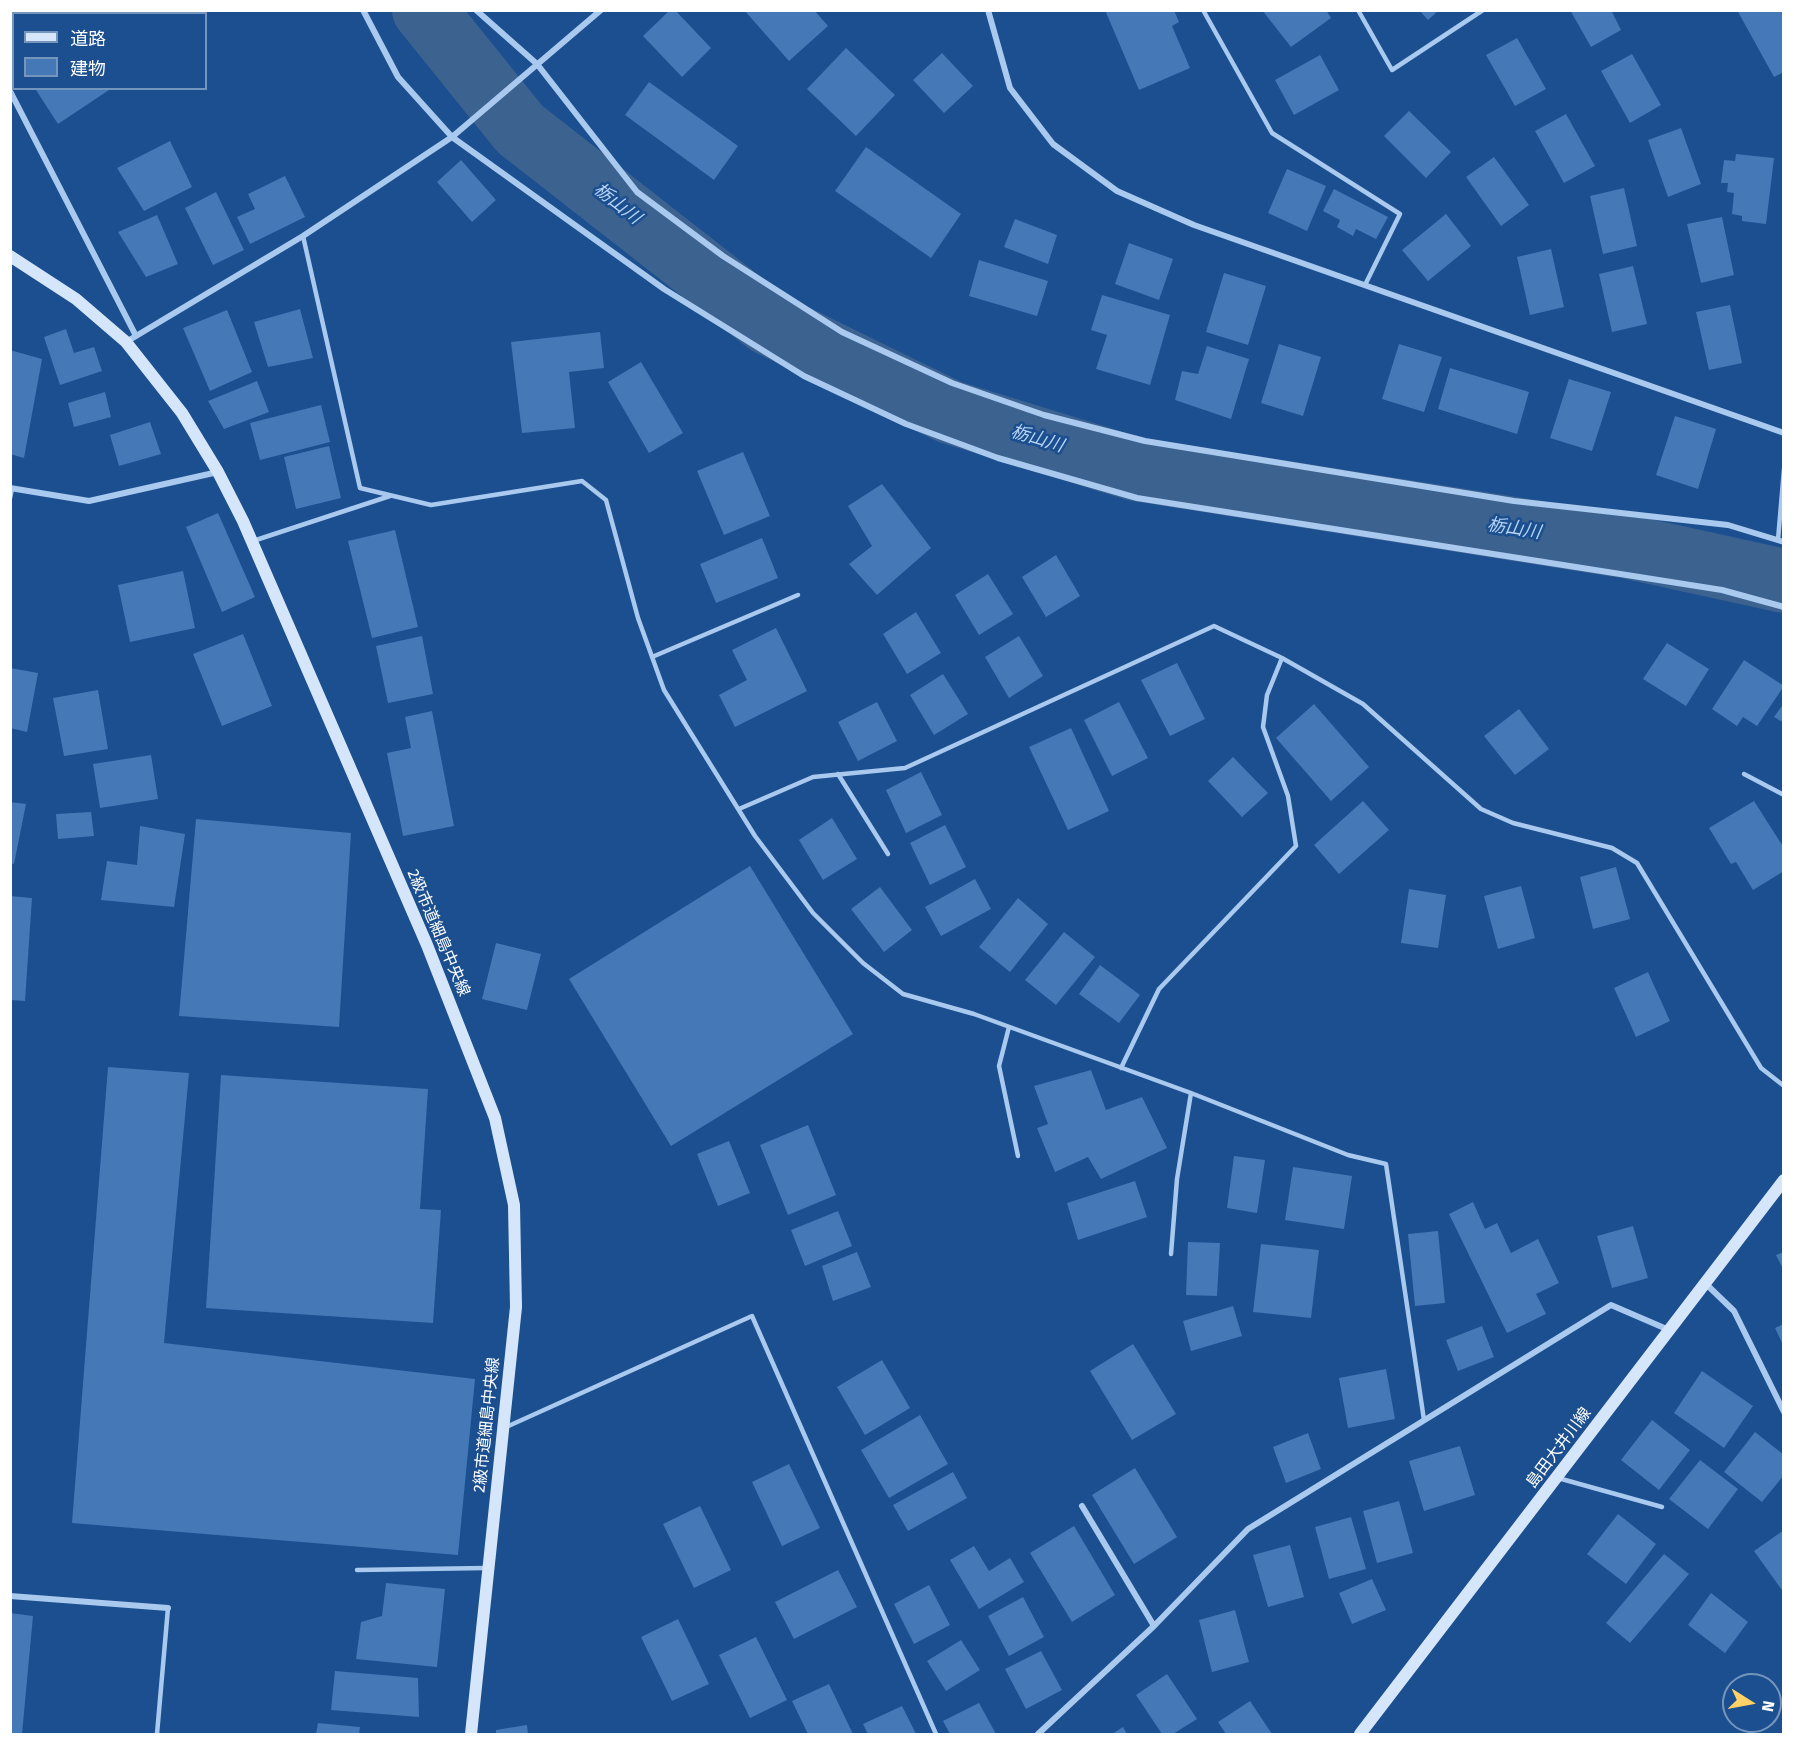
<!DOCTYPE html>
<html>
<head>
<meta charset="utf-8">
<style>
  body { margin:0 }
  #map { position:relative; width:1794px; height:1745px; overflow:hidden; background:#1b4f8f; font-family:"Fira Sans","Noto Sans JP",sans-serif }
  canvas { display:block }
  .frame { position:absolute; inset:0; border:12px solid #fff; pointer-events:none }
  .legend { position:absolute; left:12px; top:12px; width:195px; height:78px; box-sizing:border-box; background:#1b4f8f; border:2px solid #7695bc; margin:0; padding:8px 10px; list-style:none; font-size:18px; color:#fff }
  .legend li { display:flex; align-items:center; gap:12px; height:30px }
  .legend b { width:30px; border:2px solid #7695bc }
  .north { position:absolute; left:1722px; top:1673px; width:60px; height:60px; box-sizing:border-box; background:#1b4f8f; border:2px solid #7695bc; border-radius:50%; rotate:101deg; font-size:16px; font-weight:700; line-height:24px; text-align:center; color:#fff }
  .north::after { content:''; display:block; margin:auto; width:21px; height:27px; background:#ffd166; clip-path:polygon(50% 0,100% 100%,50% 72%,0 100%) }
</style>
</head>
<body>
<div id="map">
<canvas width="1794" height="1745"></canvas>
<div class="frame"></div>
<ul class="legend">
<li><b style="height:8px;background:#d6e6fa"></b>道路</li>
<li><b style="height:16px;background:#4478b7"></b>建物</li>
</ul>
<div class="north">N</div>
</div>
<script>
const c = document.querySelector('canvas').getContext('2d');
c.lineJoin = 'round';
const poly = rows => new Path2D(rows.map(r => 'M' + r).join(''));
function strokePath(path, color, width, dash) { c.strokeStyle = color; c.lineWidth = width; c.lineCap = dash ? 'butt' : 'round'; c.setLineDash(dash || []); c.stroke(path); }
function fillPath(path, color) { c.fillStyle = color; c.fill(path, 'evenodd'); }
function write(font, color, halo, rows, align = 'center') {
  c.font = font + ' "Fira Sans","Noto Sans JP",sans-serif'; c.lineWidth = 5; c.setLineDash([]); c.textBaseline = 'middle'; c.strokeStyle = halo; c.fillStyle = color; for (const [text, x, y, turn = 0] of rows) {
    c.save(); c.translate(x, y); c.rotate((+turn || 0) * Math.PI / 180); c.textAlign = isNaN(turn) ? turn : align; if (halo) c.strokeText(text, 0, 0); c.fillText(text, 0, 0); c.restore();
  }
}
strokePath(poly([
  [424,10,520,129,768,323,950,412,1135,469,1629,547,1784,581]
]), '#3c6290', 64);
fillPath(poly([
  [35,10,119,10,121,14,37,14],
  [670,10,675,10,711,48,682,77,643,36],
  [744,10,814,10,828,26,789,61],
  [1105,10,1174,10,1179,22,1172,26,1190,68,1139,90],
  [1262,10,1326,10,1331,18,1291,47],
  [1419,10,1439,10,1428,20],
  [1570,10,1611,10,1621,30,1591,47],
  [1737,10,1784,10,1784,72,1774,77],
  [1517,38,1546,89,1515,106,1486,55],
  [846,48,895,95,856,136,807,89],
  [942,53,973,86,944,113,913,80],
  [1632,54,1661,105,1630,123,1601,71],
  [1320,55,1339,90,1294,115,1275,80],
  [649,82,738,146,714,180,625,115],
  [39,88,112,88,58,124,36,90],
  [1409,111,1451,152,1426,178,1384,136],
  [1566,114,1595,166,1564,183,1535,131],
  [1681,128,1701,184,1668,197,1648,140],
  [170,141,192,187,144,211,117,168],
  [866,147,961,214,931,258,835,191],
  [1736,154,1774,158,1766,224,1742,221,1742,216,1732,214,1734,193,1727,192,1728,183,1721,183,1724,160,1735,161],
  [1494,157,1529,205,1501,226,1466,177],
  [461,160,496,200,472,222,437,182],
  [1287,169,1326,186,1307,231,1268,213],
  [285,176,305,217,250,244,237,217,255,209,248,194],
  [1624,188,1637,246,1603,254,1590,196],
  [1334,189,1388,217,1376,239,1356,229,1353,236,1337,227,1340,220,1323,211],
  [216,192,244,250,213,265,185,208],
  [1446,214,1471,246,1428,281,1402,250],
  [157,215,178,264,146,277,118,232],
  [1722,217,1734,275,1701,283,1687,224],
  [1015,219,1057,235,1048,264,1004,247],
  [1129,243,1173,259,1159,300,1115,284],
  [1551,249,1564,307,1530,315,1517,257],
  [979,260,1048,281,1037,316,969,296],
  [1633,266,1647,324,1612,332,1599,274],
  [1224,273,1266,286,1248,345,1206,332],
  [1102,295,1170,315,1150,385,1096,369,1107,335,1091,330],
  [1730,305,1742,363,1709,370,1696,312],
  [300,309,313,358,268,367,254,322],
  [227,310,252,372,210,391,183,328],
  [66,329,74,353,94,347,102,371,60,385,44,337],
  [600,332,604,368,569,372,575,428,522,433,511,342],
  [1279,344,1321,357,1303,416,1261,403],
  [1399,344,1442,357,1424,412,1382,399],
  [1207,346,1249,359,1231,419,1175,400,1182,371,1198,374],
  [10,350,42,359,24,458,10,454],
  [641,362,683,433,649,453,608,382],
  [1450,368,1529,392,1517,434,1438,409],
  [1569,379,1611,392,1592,451,1550,438],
  [257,381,269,412,224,429,208,401],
  [105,392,111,417,74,427,68,403],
  [321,405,330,442,260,460,250,423],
  [1675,416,1716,429,1698,489,1656,475],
  [150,422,161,454,119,466,110,435],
  [329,446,341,498,296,509,284,457],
  [743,452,770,516,724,535,697,471],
  [882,484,931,548,877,595,849,564,872,546,848,506],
  [218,513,255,597,222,612,186,527],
  [395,530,418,627,372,638,348,541],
  [762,538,778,578,716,603,700,564],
  [1056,555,1080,596,1046,617,1022,577],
  [183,571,195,628,130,642,118,585],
  [988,574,1013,614,979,635,955,595],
  [916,612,941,653,907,674,883,634],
  [776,628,807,691,735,727,719,695,747,680,732,650],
  [243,634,272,706,222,726,193,654],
  [422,636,433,694,388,703,376,646],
  [1019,636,1043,676,1009,698,985,657],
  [1667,643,1709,669,1686,706,1643,679],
  [1744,660,1784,686,1757,726,1743,717,1737,726,1712,709],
  [1177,663,1205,719,1170,736,1141,680],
  [10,668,38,673,27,732,10,728],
  [943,674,968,714,934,735,910,695],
  [98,690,108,749,64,756,53,698],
  [877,702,897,741,858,761,838,722],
  [1119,702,1148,758,1112,776,1084,720],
  [1784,703,1784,723,1774,717],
  [1314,704,1369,767,1331,801,1276,738],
  [1519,709,1549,749,1515,775,1484,736],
  [432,711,454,826,403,836,387,753,411,748,405,717],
  [1071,728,1109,811,1068,830,1029,747],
  [151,755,158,799,100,808,93,764],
  [1233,757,1268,793,1242,817,1208,781],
  [921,772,942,815,906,833,886,790],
  [1363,801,1389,830,1339,874,1314,845],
  [1754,801,1784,848,1784,871,1753,890,1736,862,1731,864,1709,828],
  [10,802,26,804,14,864,10,863],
  [91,812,94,836,58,839,56,814],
  [832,818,857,859,823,880,799,840],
  [196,819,351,833,339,1027,179,1016],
  [945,825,966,867,930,885,910,843],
  [140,826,185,834,174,907,101,900,107,861,137,865],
  [750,866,853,1034,671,1146,569,979],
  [1616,867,1630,919,1593,929,1580,877],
  [975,879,991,909,941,936,925,907],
  [1521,886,1535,938,1498,949,1484,896],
  [880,887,912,930,884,952,851,909],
  [1409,889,1446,895,1438,948,1401,943],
  [10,896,32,898,25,1001,10,1000],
  [1018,898,1048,924,1010,972,979,947],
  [1064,932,1095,957,1056,1005,1025,980],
  [496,943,541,954,527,1010,482,999],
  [1100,965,1140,995,1119,1023,1079,994],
  [1648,972,1670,1021,1636,1037,1614,988],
  [108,1067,189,1073,164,1343,475,1379,458,1555,72,1523],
  [1091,1070,1106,1110,1142,1097,1167,1148,1101,1179,1088,1157,1055,1172,1037,1128,1048,1124,1034,1086],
  [221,1075,428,1089,420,1209,441,1210,433,1323,206,1308],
  [808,1125,836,1195,788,1215,760,1145],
  [729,1141,750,1193,718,1206,697,1154],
  [1234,1156,1265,1160,1257,1213,1227,1208],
  [1293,1167,1352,1176,1344,1229,1285,1220],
  [1135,1181,1147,1217,1078,1240,1067,1203],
  [1473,1202,1485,1229,1497,1223,1511,1253,1538,1239,1559,1283,1536,1294,1546,1314,1507,1333,1449,1214],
  [838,1211,852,1246,805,1266,791,1230],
  [1633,1226,1648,1278,1612,1288,1597,1236],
  [1438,1231,1445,1303,1415,1306,1408,1234],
  [1188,1242,1220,1243,1217,1296,1186,1295],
  [1261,1244,1319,1250,1311,1318,1253,1312],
  [857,1252,871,1287,833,1301,822,1266],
  [1784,1252,1784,1271,1776,1255],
  [1233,1306,1242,1336,1191,1351,1183,1321],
  [1784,1324,1784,1347,1775,1328],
  [1482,1326,1494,1357,1458,1371,1446,1340],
  [1133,1344,1176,1414,1132,1440,1090,1371],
  [882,1360,910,1408,865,1435,837,1387],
  [1386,1369,1395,1419,1348,1428,1339,1378],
  [1702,1371,1753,1406,1724,1448,1674,1413],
  [920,1415,948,1464,889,1498,861,1450],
  [1652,1420,1690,1450,1659,1490,1621,1460],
  [1755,1432,1784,1455,1784,1475,1762,1502,1724,1472],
  [1308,1433,1321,1469,1286,1483,1273,1447],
  [1460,1446,1475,1495,1424,1511,1409,1461],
  [1700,1460,1738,1489,1708,1529,1669,1499],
  [789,1464,820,1528,782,1546,752,1482],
  [1135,1468,1177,1537,1134,1564,1092,1495],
  [953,1472,967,1498,908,1531,893,1505],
  [1399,1501,1413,1553,1377,1563,1363,1511],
  [700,1506,731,1570,694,1588,663,1524],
  [1618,1514,1656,1544,1626,1584,1587,1554],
  [1351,1517,1366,1569,1329,1579,1315,1527],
  [1074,1526,1115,1595,1072,1622,1030,1553],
  [1784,1530,1784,1593,1754,1551],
  [1290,1545,1304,1597,1268,1607,1253,1555],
  [974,1546,989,1571,1010,1558,1024,1582,979,1609,950,1560],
  [1664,1554,1689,1574,1630,1643,1606,1623],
  [838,1570,857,1607,794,1639,775,1602],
  [1372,1579,1386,1610,1352,1624,1339,1593],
  [386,1583,445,1589,437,1667,356,1659,361,1622,382,1616],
  [929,1585,950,1625,914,1644,894,1604],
  [1711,1593,1748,1622,1725,1653,1688,1625],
  [1023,1597,1044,1637,1009,1656,988,1616],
  [1235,1610,1249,1662,1212,1672,1199,1620],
  [10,1613,33,1616,22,1734,10,1734],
  [678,1619,709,1684,672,1701,641,1637],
  [756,1637,787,1700,750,1718,719,1655],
  [961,1640,980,1670,946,1691,927,1661],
  [1041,1651,1062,1690,1026,1709,1005,1669],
  [335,1671,418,1678,419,1717,331,1710],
  [1167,1674,1197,1719,1173,1734,1162,1734,1136,1695],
  [829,1684,853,1734,808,1734,792,1701],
  [1250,1701,1272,1734,1226,1734,1218,1722],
  [979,1703,996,1734,950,1734,943,1721],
  [902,1706,916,1734,868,1734,863,1724],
  [318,1723,360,1727,359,1734,316,1734],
  [527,1725,528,1734,496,1734,496,1730],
  [1123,1727,1127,1734,1112,1734]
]), '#4478b7');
strokePath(poly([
  [1203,10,1272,133,1400,214,1365,285],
  [1358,10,1392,70,1483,10],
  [303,236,360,488,431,505,582,481,606,500,638,618,664,690,755,836,813,913,863,963,903,994,974,1014,1191,1093,1348,1155,1386,1164,1424,1420],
  [10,498,12,489],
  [1778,540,1784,469],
  [253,541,390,496],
  [652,657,798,595],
  [838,774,888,854],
  [1744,774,1784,795],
  [739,809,813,777,905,768,1214,626,1282,658,1363,704,1481,809,1513,823,1612,848,1637,863,1761,1068,1784,1086],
  [1009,1027,999,1066,1018,1156],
  [1121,1068,1159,989,1296,846,1288,796,1263,727,1267,695,1282,658],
  [1171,1254,1177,1179,1191,1093],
  [504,1428,752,1316,936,1734],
  [1558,1478,1662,1507],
  [357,1570,486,1568],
  [157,1734,168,1608]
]), '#a9c9ee', 4.5);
strokePath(poly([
  [363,10,398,77,452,137,664,289,804,376,906,424,998,458,1137,498,1722,590,1784,607],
  [476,10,537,64,637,192,723,256,842,332,952,383,1044,415,1145,441,1514,501,1728,525,1784,542],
  [988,10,1010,88,1053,144,1117,191,1194,225,1784,433],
  [10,91,136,336],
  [126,342,303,236,452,137,601,10],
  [10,488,89,501,218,472],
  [1705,1283,1734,1311,1784,1412],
  [1082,1506,1154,1626],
  [10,1596,168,1608],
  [1038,1734,1154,1626,1248,1529,1611,1305,1669,1330]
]), '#a9c9ee', 6);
strokePath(poly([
  [10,256,76,299,126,342,182,413,218,472,243,521,427,945,495,1118,514,1205,516,1307,471,1734],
  [1360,1734,1784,1180]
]), '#d6e6fa', 12);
write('16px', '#fff', '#1b4f8f', [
  ["2級市道細島中央線",438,933,67],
  ["2級市道細島中央線",487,1425,-84],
  ["島田大井川線",1559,1448,-53]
]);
write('italic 18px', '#b5d3f5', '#1b4f8f', [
  ["栃山川",617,204,38],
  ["栃山川",1037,439,17],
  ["栃山川",1514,529,9]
]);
</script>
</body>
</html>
